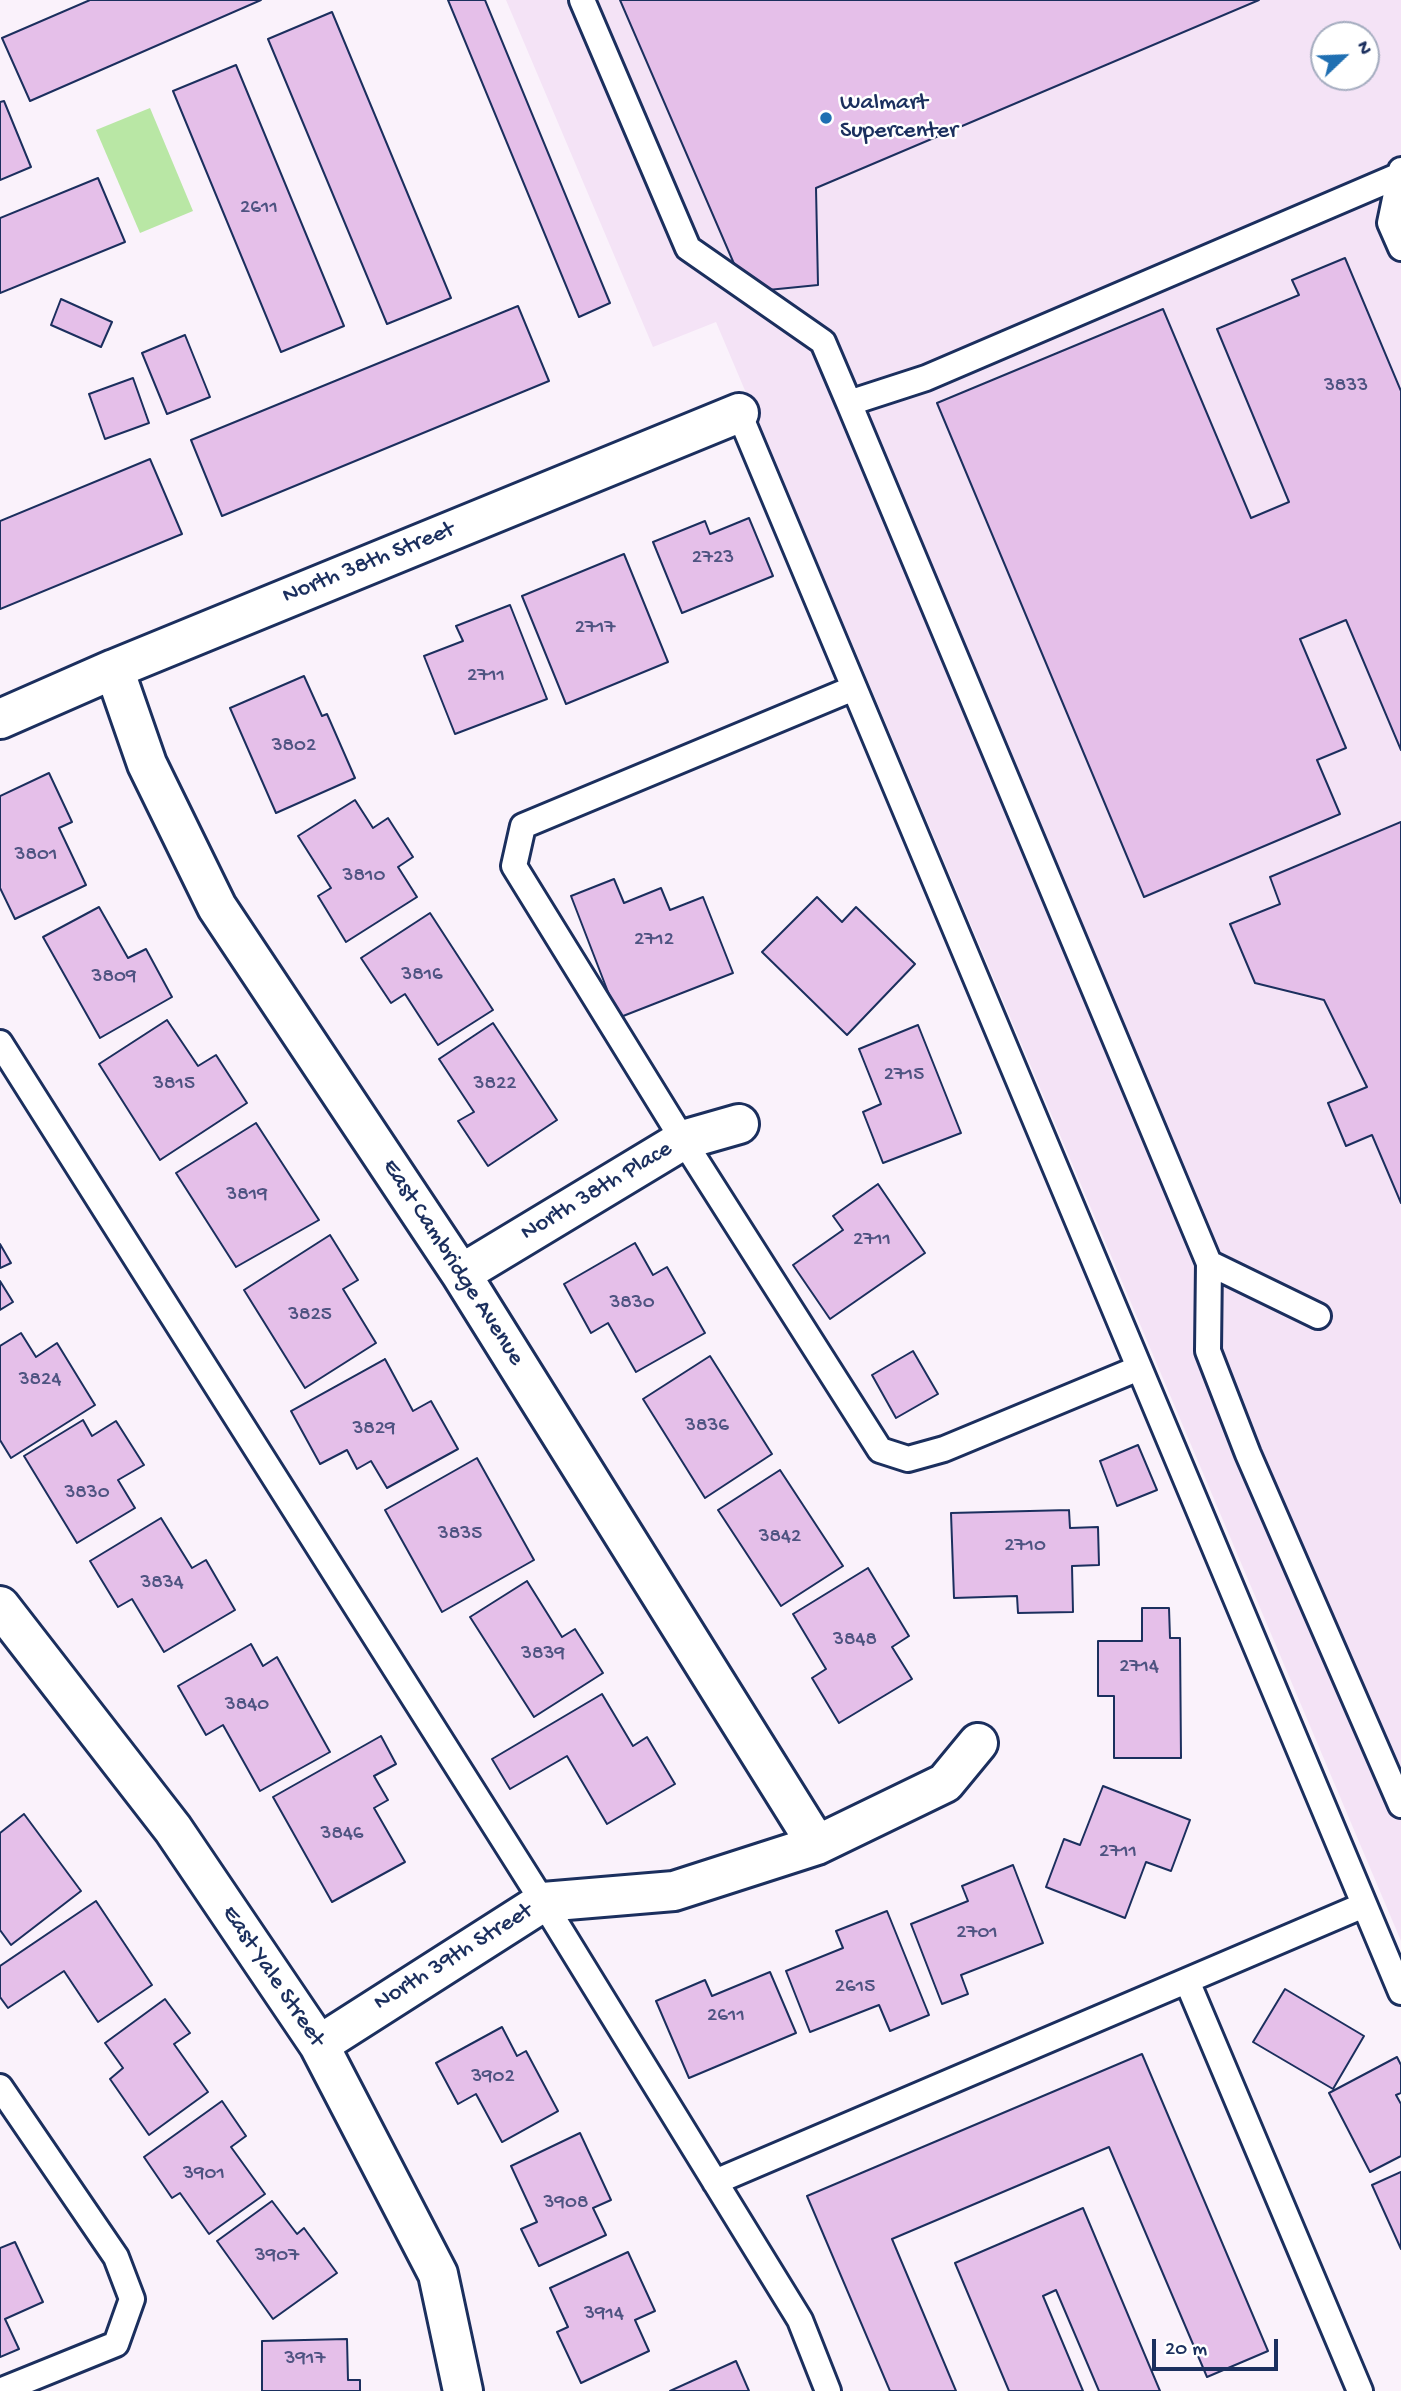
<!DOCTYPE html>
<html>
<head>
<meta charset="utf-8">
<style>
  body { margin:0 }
  #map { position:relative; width:1401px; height:2391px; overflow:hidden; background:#faf2fb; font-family:"Gochi Hand",sans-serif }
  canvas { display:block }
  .north { position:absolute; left:1310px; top:21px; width:70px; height:70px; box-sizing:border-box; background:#fff; border:2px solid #a4acbf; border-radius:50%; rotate:67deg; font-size:19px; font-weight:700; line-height:28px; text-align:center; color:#1b2f5e }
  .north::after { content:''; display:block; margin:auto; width:24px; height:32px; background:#1f6fb2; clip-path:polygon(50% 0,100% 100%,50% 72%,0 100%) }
  .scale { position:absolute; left:1152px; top:2339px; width:126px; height:32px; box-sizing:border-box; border:4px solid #1b2f5e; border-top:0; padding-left:9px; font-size:21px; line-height:24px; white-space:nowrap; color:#1b2f5e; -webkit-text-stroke:5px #fff; paint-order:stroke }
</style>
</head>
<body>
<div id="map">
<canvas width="1401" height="2391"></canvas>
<div class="north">N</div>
<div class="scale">20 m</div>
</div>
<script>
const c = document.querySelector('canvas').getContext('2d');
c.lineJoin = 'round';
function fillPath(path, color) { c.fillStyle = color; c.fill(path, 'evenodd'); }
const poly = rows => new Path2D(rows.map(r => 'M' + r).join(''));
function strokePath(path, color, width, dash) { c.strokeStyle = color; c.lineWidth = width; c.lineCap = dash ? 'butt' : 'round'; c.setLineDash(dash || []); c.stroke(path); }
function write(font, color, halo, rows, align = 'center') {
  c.font = font + ' "Gochi Hand",sans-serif'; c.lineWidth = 5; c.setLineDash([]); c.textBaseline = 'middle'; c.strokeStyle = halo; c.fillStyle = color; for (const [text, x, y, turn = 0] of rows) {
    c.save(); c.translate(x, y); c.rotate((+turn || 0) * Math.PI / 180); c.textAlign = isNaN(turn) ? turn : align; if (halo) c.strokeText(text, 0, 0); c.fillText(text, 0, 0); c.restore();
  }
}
fillPath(poly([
  [506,0,1401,0,1401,1941,716,322,653,347],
  [1324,35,1366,35,1366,77,1324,77]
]), '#f4e3f6');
fillPath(poly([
  [150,108,193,211,140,233,96,130]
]), '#b9e7a5');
const building = poly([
  [90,0,261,0,30,101,2,38,90,0],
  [448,0,485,0,610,303,579,317,448,0],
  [620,0,1259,0,816,188,818,285,768,290,735,266,620,0],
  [332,12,451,298,387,324,268,39,332,12],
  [236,65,344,326,281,352,173,91,236,65],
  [4,101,31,167,0,180,0,102,4,101],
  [98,178,125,242,0,293,0,218,98,178],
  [1345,258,1401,391,1401,750,1346,620,1300,639,1346,748,1317,760,1340,814,1144,897,937,403,1163,309,1251,518,1289,502,1217,329,1299,295,1292,280,1345,258],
  [61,299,112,322,101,347,51,325,61,299],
  [518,306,549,381,222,516,191,440,518,306],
  [185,335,210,397,167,414,142,353,185,335],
  [133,378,149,423,105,439,89,394,133,378],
  [150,459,182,534,0,609,0,521,150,459],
  [749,518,773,576,682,613,653,542,705,521,710,534,749,518],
  [624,554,668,662,566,704,522,596,624,554],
  [510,605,547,699,455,734,424,656,463,641,456,626,510,605],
  [304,676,322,716,327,714,355,778,276,813,230,708,304,676],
  [49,773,72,822,59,828,86,885,15,919,0,888,0,796,49,773],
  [355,800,373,828,388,818,413,857,398,867,417,897,346,942,318,896,331,888,298,836,355,800],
  [1401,822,1401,1203,1372,1135,1346,1146,1328,1103,1367,1087,1324,1000,1255,983,1230,924,1280,904,1270,877,1401,822],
  [614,879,624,903,661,888,670,910,703,897,733,973,618,1018,571,896,614,879],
  [817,897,842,922,856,907,915,964,847,1035,762,952,817,897],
  [99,907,128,958,146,949,172,997,100,1038,43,937,99,907],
  [430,913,493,1010,438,1045,405,994,391,1003,361,958,430,913],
  [167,1020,198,1066,216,1055,247,1103,160,1160,99,1064,167,1020],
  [493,1023,557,1120,488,1166,458,1121,474,1112,439,1059,493,1023],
  [918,1025,961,1133,883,1163,863,1112,881,1104,859,1049,918,1025],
  [256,1123,319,1220,236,1267,176,1173,256,1123],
  [878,1184,925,1253,830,1319,793,1265,843,1230,833,1216,878,1184],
  [330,1235,358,1280,343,1289,376,1343,305,1388,244,1290,330,1235],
  [635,1243,653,1275,667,1267,705,1333,636,1372,608,1323,591,1333,564,1284,635,1243],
  [0,1244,11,1263,0,1268,0,1244],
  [0,1281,13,1302,0,1310,0,1281],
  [21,1333,36,1357,57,1343,95,1405,11,1458,0,1440,0,1346,21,1333],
  [913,1351,938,1394,896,1418,872,1375,913,1351],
  [710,1356,772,1454,705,1498,643,1399,710,1356],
  [385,1359,413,1411,431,1401,458,1449,387,1488,371,1461,357,1469,347,1450,320,1464,291,1411,385,1359],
  [83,1420,92,1436,116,1421,144,1465,118,1480,135,1508,77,1543,24,1456,83,1420],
  [1138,1445,1157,1490,1117,1506,1100,1461,1138,1445],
  [477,1458,534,1560,442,1612,385,1510,477,1458],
  [780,1470,843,1566,781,1606,718,1510,780,1470],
  [1069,1510,1070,1528,1098,1527,1099,1565,1072,1566,1073,1612,1018,1613,1017,1596,954,1598,951,1513,1069,1510],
  [161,1518,192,1568,206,1560,235,1610,164,1652,132,1599,118,1607,90,1561,161,1518],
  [868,1568,909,1636,892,1647,912,1679,839,1723,812,1678,826,1669,793,1614,868,1568],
  [527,1581,562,1637,575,1629,603,1673,534,1717,470,1617,527,1581],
  [1142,1608,1169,1608,1170,1638,1180,1638,1181,1758,1114,1758,1114,1696,1098,1696,1098,1641,1142,1641,1142,1608],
  [251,1644,263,1666,277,1657,330,1752,260,1791,223,1725,206,1735,178,1686,251,1644],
  [602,1694,633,1746,647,1737,675,1784,607,1824,567,1756,510,1789,492,1759,602,1694],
  [381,1736,396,1764,374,1776,388,1800,374,1808,405,1862,332,1902,273,1797,381,1736],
  [1103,1786,1190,1820,1171,1871,1146,1862,1125,1918,1046,1887,1064,1839,1080,1845,1103,1786],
  [24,1814,81,1891,11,1945,0,1930,0,1833,24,1814],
  [1013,1865,1043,1943,961,1975,968,1994,942,2004,911,1924,968,1901,962,1886,1013,1865],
  [96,1901,152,1985,98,2022,64,1971,8,2008,0,1997,0,1966,96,1901],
  [887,1911,929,2015,890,2031,879,2005,810,2032,786,1971,843,1948,836,1931,887,1911],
  [770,1972,796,2033,689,2078,656,2001,705,1980,712,1996,770,1972],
  [1285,1989,1364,2036,1333,2089,1253,2042,1285,1989],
  [165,1999,190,2033,174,2044,208,2092,149,2135,110,2079,123,2068,105,2043,165,1999],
  [502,2027,517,2056,526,2051,558,2111,502,2142,476,2094,458,2104,436,2063,502,2027],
  [1142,2054,1268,2351,1207,2377,1109,2147,892,2239,956,2391,890,2391,807,2196,1142,2054],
  [1397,2057,1401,2065,1401,2093,1396,2095,1401,2104,1401,2156,1370,2172,1329,2093,1397,2057],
  [222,2101,246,2136,231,2147,265,2194,209,2234,180,2193,172,2198,144,2157,222,2101],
  [580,2133,611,2200,593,2208,606,2235,539,2266,521,2229,537,2222,511,2166,580,2133],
  [1401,2172,1401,2249,1372,2185,1401,2172],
  [272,2201,297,2234,304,2228,337,2273,273,2319,217,2241,272,2201],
  [1083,2208,1160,2391,1099,2391,1056,2290,1043,2296,1083,2391,1009,2391,955,2263,1083,2208],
  [15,2242,43,2302,5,2319,19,2349,0,2357,0,2248,15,2242],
  [628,2252,655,2311,635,2320,649,2351,581,2383,557,2332,568,2327,550,2288,628,2252],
  [347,2339,348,2380,360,2380,360,2391,262,2391,262,2341,347,2339],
  [736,2361,749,2391,670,2391,736,2361]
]);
fillPath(building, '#e5bfe9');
strokePath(building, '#1b2f5e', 2);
const lane = poly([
  [582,0,688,248,823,342,849,403],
  [1400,175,1390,223,1401,248],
  [739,413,1401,1992],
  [854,688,523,826,514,866,683,1140,880,1450,908,1459,944,1449,1139,1368],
  [0,1043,543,1902,800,2320,828,2391],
  [1209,1263,1208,1351,1248,1454,1401,1805],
  [1318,1316,1209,1263,849,403,926,378,1400,175,1401,170],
  [1187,1981,1360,2391],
  [0,2087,116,2257,132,2299,116,2344,0,2391],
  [715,2182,1364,1905]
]);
const street = poly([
  [114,669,147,764,217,907,461,1274,817,1845],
  [0,719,114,669,739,413],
  [461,1274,683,1140,739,1124],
  [0,1606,173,1829,319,2045,438,2274,463,2391],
  [319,2045,543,1902,674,1891,817,1845,945,1783,978,1743]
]);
strokePath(lane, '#1b2f5e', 30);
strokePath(street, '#1b2f5e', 44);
strokePath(lane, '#fff', 24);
strokePath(street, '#fff', 38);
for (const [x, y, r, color] of [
  [826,118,7,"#1f6fb2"]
]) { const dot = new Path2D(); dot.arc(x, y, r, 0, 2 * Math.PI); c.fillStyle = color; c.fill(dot); strokePath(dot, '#fff', 2.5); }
write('21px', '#4e5381', null, [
  ["2611",259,209],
  ["3833",1346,387],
  ["2723",713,559],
  ["2717",595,629],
  ["2711",486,677],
  ["3802",294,747],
  ["3801",36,856],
  ["3810",364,877],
  ["2712",654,941],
  ["3816",422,976],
  ["3809",114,978],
  ["2715",904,1076],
  ["3815",174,1085],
  ["3822",495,1085],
  ["3819",247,1196],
  ["2711",872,1241],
  ["3830",632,1304],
  ["3825",310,1316],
  ["3824",40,1381],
  ["3836",707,1427],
  ["3829",374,1430],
  ["3830",87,1494],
  ["3835",460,1535],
  ["3842",780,1538],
  ["2710",1025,1547],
  ["3834",162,1584],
  ["3848",855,1641],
  ["3839",543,1655],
  ["2714",1139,1668],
  ["3840",247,1706],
  ["3846",342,1835],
  ["2711",1118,1853],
  ["2701",977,1934],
  ["2615",855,1988],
  ["2611",726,2017],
  ["3902",493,2078],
  ["3901",204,2175],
  ["3908",566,2204],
  ["3907",277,2257],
  ["3914",604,2315],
  ["3917",305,2360]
]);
write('24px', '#1b2f5e', '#fff', [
  ["Walmart",840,104],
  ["Supercenter",840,132]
], 'left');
write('24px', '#1b2f5e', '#fff', [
  ["North 38th Street",369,564,-22],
  ["North 38th Place",597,1192,-31],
  ["East Cambridge Avenue",452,1263,57],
  ["North 39th Street",454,1958,-32],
  ["East Yale Street",272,1977,56]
]);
</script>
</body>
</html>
